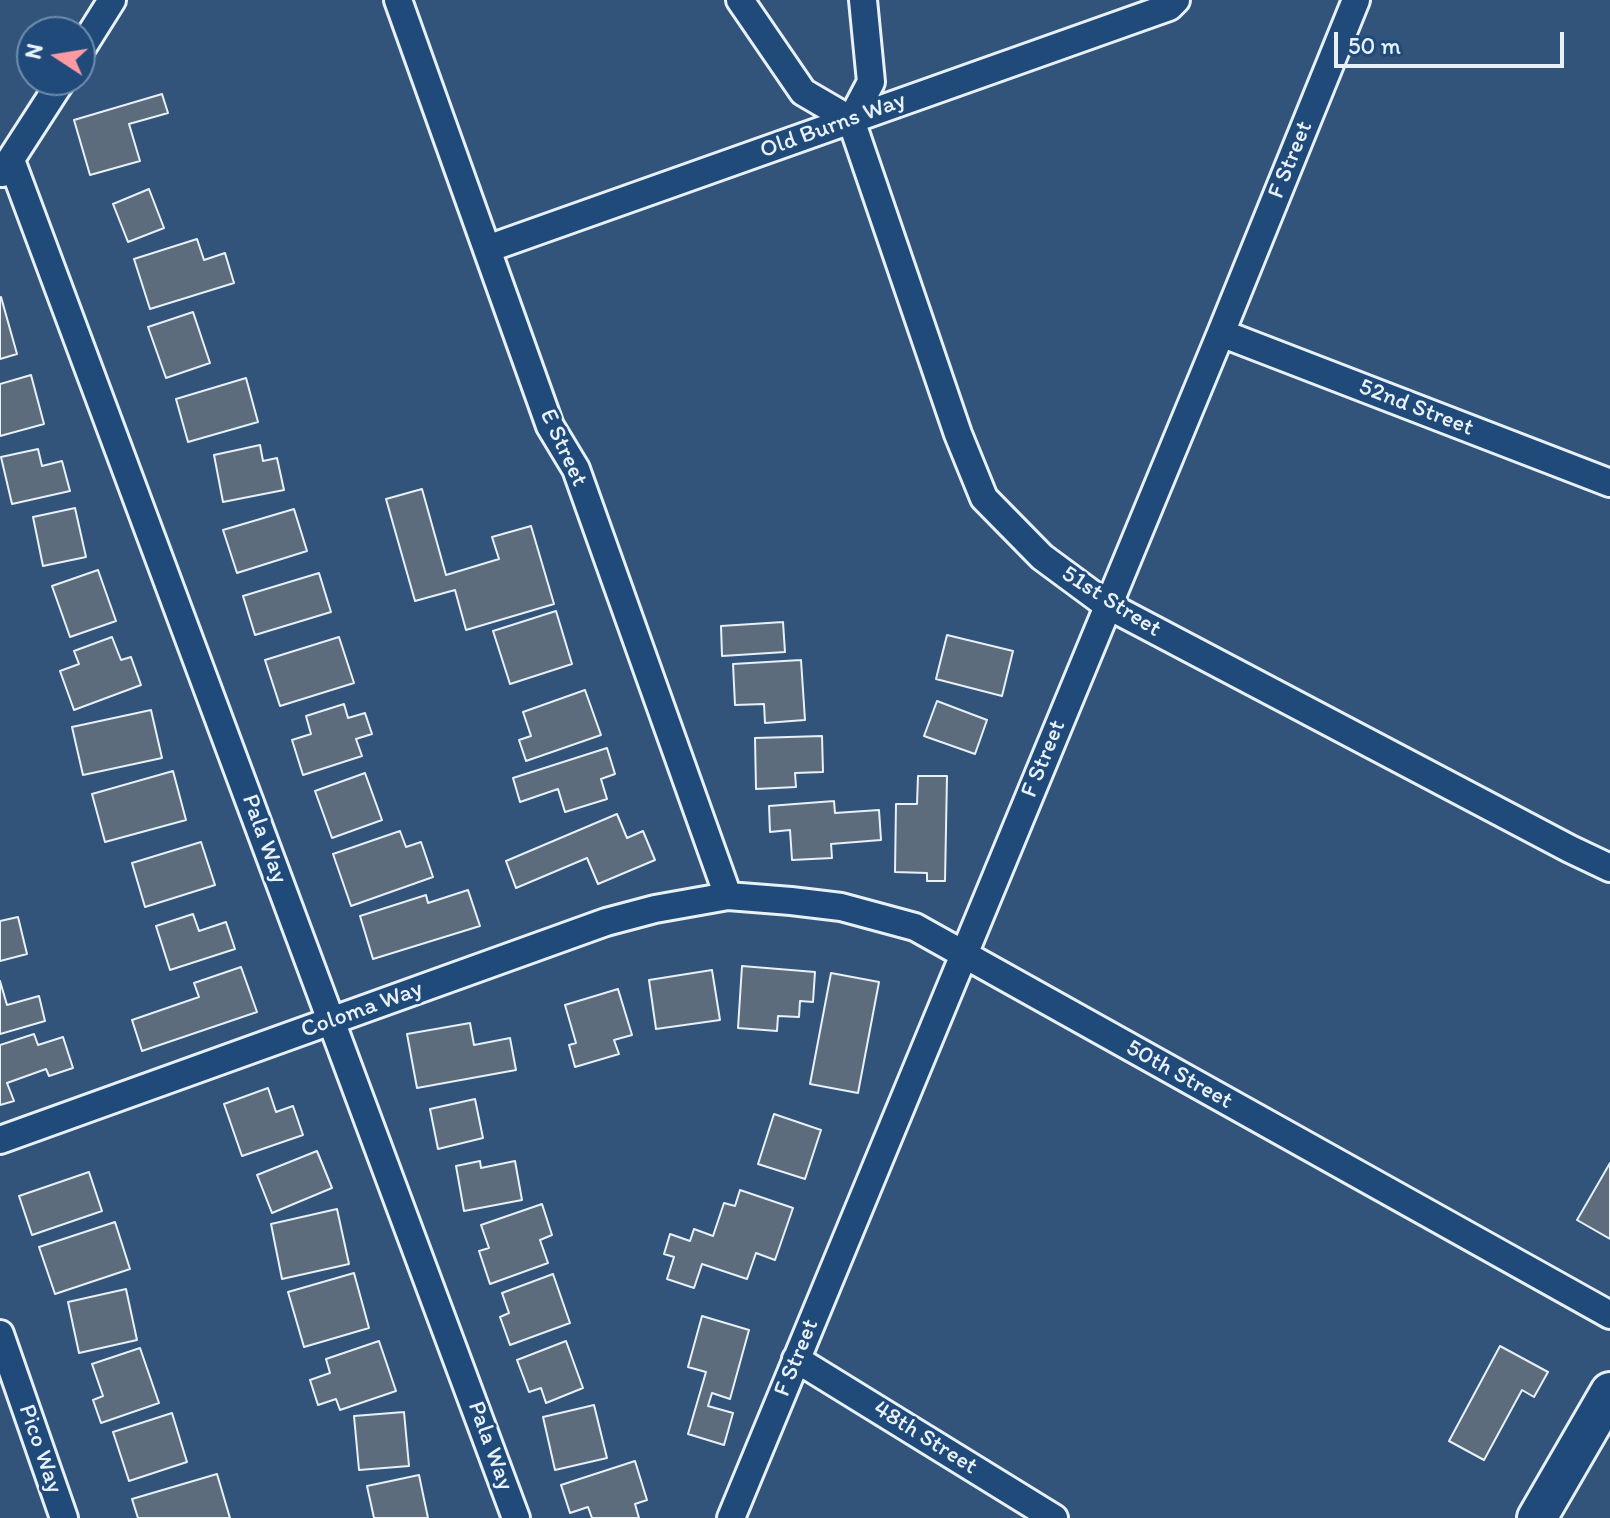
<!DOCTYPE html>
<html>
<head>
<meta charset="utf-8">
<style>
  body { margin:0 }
  #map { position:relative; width:1610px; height:1518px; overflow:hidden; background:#32547b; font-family:Itim,sans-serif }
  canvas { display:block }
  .north { position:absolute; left:16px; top:16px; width:80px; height:80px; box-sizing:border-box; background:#1f4a7a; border:2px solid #6f8dac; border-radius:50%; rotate:282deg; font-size:22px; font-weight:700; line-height:32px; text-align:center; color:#e8f1f8 }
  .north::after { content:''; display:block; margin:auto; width:28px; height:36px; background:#ff9aa2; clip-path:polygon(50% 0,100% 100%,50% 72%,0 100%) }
  .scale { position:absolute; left:1334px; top:32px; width:230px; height:36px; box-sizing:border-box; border:4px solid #e8f1f8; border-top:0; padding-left:10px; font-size:24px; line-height:28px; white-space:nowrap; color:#e8f1f8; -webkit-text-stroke:6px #1f4a7a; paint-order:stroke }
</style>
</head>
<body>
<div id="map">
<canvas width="1610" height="1518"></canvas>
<div class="north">N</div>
<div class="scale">50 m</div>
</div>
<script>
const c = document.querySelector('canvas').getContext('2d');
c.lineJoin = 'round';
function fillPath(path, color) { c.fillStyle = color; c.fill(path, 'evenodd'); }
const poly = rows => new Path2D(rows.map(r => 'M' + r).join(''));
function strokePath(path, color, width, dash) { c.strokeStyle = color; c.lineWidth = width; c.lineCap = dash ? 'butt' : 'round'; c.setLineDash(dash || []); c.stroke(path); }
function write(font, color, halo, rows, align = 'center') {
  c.font = font + ' Itim,sans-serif'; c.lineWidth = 6; c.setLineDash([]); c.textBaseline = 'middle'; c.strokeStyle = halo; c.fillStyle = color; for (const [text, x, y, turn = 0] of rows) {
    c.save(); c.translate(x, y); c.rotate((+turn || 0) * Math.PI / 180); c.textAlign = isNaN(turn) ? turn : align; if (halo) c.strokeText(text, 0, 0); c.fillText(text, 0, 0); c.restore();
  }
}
const building = poly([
  [162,94,168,113,129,124,140,161,90,175,74,120,162,94],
  [149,189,164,228,128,242,113,204,149,189],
  [197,239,204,260,225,253,234,283,150,309,134,259,197,239],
  [1,297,17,354,0,359,0,298,1,297],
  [193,312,210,363,166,378,148,327,193,312],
  [31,375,44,424,0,436,0,384,31,375],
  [246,378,258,422,188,442,176,399,246,378],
  [260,445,263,461,277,458,284,490,223,502,214,455,260,445],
  [38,449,42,466,62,461,70,491,12,504,1,457,38,449],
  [422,489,446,575,499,559,492,537,531,526,554,604,466,630,455,590,415,601,386,499,422,489],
  [75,508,86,557,43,566,33,517,75,508],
  [294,509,307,551,237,573,223,530,294,509],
  [98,570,116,621,70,637,52,586,98,570],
  [319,573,331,612,255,635,243,596,319,573],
  [556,611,572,664,510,684,493,631,556,611],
  [783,622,785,652,722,656,721,626,783,622],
  [947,635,1013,651,1002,696,936,679,947,635],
  [112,637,121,660,131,657,141,685,74,710,60,671,79,664,74,651,112,637],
  [339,637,354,683,280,706,265,660,339,637],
  [801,660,805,720,765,723,764,704,735,705,733,664,801,660],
  [585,690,601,735,526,761,519,740,531,736,523,712,585,690],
  [937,701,987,720,975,754,924,736,937,701],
  [344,704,348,718,365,713,372,734,356,739,362,756,303,775,292,740,311,734,306,716,344,704],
  [151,710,162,758,83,775,72,727,151,710],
  [822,736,823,772,795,773,796,787,756,789,755,738,822,736],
  [607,748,615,774,601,779,607,799,565,812,558,789,520,802,513,778,607,748],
  [173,771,186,820,105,842,92,794,173,771],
  [365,773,382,820,332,838,315,791,365,773],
  [918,776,947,776,945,881,927,881,927,873,895,872,896,804,917,804,918,776],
  [834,801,835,813,879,810,881,840,831,844,832,858,792,860,790,830,770,832,769,806,834,801],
  [617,814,627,838,643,831,655,860,598,884,587,858,516,888,506,861,617,814],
  [400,831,406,847,421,842,433,877,351,906,333,854,400,831],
  [201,842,215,885,145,907,132,863,201,842],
  [468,890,480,926,373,959,360,916,426,895,428,903,468,890],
  [193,914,199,931,226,922,235,949,170,970,156,926,193,914],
  [18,917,27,954,0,961,0,921,18,917],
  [742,966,815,972,813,1002,800,1001,799,1017,778,1016,777,1031,738,1028,742,966],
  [241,967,257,1012,142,1051,132,1020,199,997,194,983,241,967],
  [712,970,720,1020,656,1029,649,980,712,970],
  [831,973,879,982,858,1093,810,1084,831,973],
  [0,981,7,1005,39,996,45,1021,0,1034,0,981],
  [618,989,632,1035,614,1040,619,1054,575,1067,569,1045,576,1043,565,1005,618,989],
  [470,1023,474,1045,510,1038,516,1070,417,1088,407,1034,470,1023],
  [34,1034,38,1045,63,1037,73,1068,49,1076,46,1069,7,1083,14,1101,0,1105,0,1045,34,1034],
  [268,1088,276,1112,293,1106,303,1135,242,1156,224,1104,268,1088],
  [475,1099,483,1138,438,1149,430,1109,475,1099],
  [774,1114,821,1130,805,1179,758,1164,774,1114],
  [317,1151,332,1188,272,1213,257,1175,317,1151],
  [480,1161,481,1168,515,1161,522,1200,464,1211,456,1166,480,1161],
  [1610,1163,1610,1239,1577,1220,1610,1163],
  [89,1172,102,1211,32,1235,19,1196,89,1172],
  [740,1190,793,1208,775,1260,756,1253,747,1279,702,1264,694,1288,667,1279,674,1257,664,1254,670,1234,690,1241,694,1229,713,1236,724,1203,735,1206,740,1190],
  [542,1204,552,1235,540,1240,548,1263,490,1284,479,1251,489,1248,481,1225,542,1204],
  [337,1209,349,1264,282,1279,271,1224,337,1209],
  [115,1222,130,1269,55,1294,39,1247,115,1222],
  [354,1273,369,1328,304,1347,288,1292,354,1273],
  [553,1274,570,1323,510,1345,500,1317,509,1313,502,1293,553,1274],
  [126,1289,137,1340,79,1353,68,1302,126,1289],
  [702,1316,749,1330,730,1399,712,1393,708,1406,733,1413,724,1445,688,1434,706,1372,688,1367,702,1316],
  [379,1341,396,1391,340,1410,336,1399,318,1405,310,1380,330,1373,326,1359,379,1341],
  [566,1341,583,1388,546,1403,541,1388,529,1392,517,1360,566,1341],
  [1500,1346,1548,1372,1534,1397,1522,1390,1484,1460,1449,1441,1500,1346],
  [140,1348,159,1403,101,1423,93,1400,103,1396,92,1364,140,1348],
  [594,1405,607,1458,555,1470,543,1417,594,1405],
  [404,1412,409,1466,359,1470,354,1416,404,1412],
  [172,1413,187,1462,129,1481,113,1432,172,1413],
  [635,1461,647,1500,635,1504,639,1518,592,1518,588,1507,570,1513,561,1485,635,1461],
  [217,1474,230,1518,138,1518,132,1499,217,1474],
  [419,1475,428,1518,374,1518,367,1486,419,1475]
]);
fillPath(building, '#5d6c7d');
strokePath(building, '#e8f1f8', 2);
const minor = poly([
  [398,0,550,426,576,469,728,896],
  [740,0,803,92,851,120],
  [80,51,112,0],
  [851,120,958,434,984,498,1042,557,1107,605,1570,849,1610,868],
  [851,120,871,82,863,0],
  [11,160,516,1518],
  [2,173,62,80],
  [487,249,1169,7,1176,0],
  [1221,333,1610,483],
  [0,1140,606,922,655,909,728,896,791,901,841,907,915,927,1610,1315],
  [0,1334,64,1518],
  [796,1359,1054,1518],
  [731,1518,1221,333,1356,0]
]);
const secondary = poly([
  [1537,1518,1610,1392]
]);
strokePath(minor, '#e8f1f8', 32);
strokePath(secondary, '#e8f1f8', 44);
strokePath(minor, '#1f4a7a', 26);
strokePath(secondary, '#1f4a7a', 38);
write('24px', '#e8f1f8', '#1f4a7a', [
  ["Old Burns Way",833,126,-20],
  ["F Street",1291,160,-68],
  ["52nd Street",1416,408,21],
  ["E Street",563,448,65],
  ["51st Street",1111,602,32],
  ["F Street",1044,759,-68],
  ["Pala Way",264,839,70],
  ["Coloma Way",362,1010,-20],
  ["50th Street",1179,1075,29],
  ["F Street",797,1358,-68],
  ["48th Street",925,1438,32],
  ["Pala Way",490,1446,70],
  ["Pico Way",40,1449,71]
]);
</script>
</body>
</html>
